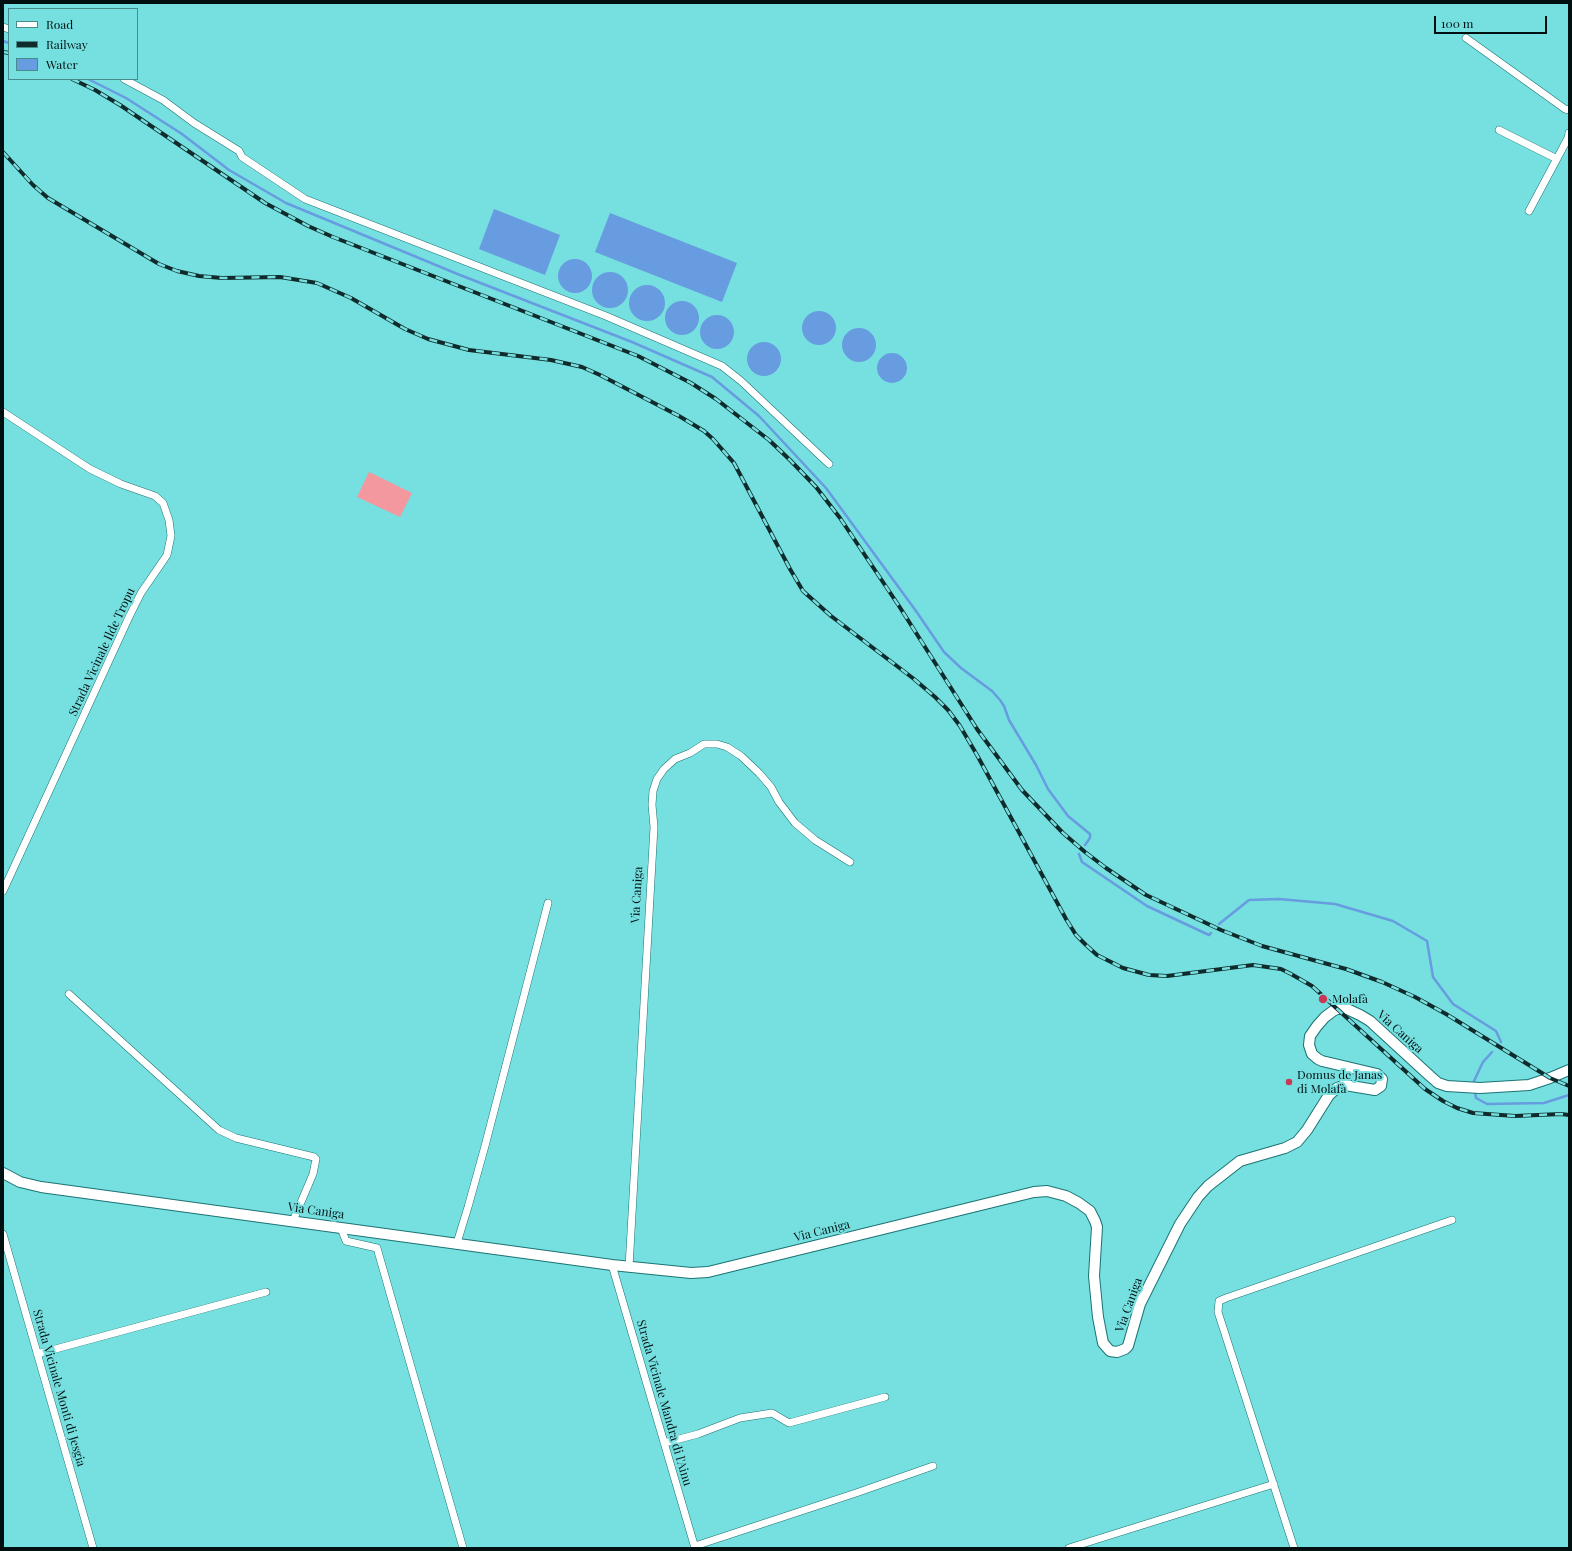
<!DOCTYPE html>
<html>
<head>
<meta charset="utf-8">
<style>
  body { margin:0 }
  #map { position:relative; width:1572px; height:1551px; overflow:hidden; background:#76dfdf; font-family:"Playfair Display",serif }
  canvas { display:block }
  .frame { position:absolute; inset:0; border:4px solid #001011; pointer-events:none }
  .legend { position:absolute; left:8px; top:8px; width:130px; height:72px; box-sizing:border-box; background:#76dfdf; border:1px solid #478c8d; margin:0; padding:5px 7px; list-style:none; font-size:12px; color:#001011 }
  .legend li { display:flex; align-items:center; gap:8px; height:20px }
  .legend b { width:20px; border:1px solid #478c8d }
  .scale { position:absolute; left:1434px; top:16px; width:113px; height:18px; box-sizing:border-box; border:2px solid #001011; border-top:0; padding-left:5px; font-size:12px; line-height:14px; white-space:nowrap; color:#001011; -webkit-text-stroke:3px #76dfdf; paint-order:stroke }
</style>
</head>
<body>
<div id="map">
<canvas width="1572" height="1551"></canvas>
<div class="frame"></div>
<ul class="legend">
<li><b style="height:5px;background:#fff"></b>Road</li>
<li><b style="height:5px;background:#102b2c"></b>Railway</li>
<li><b style="height:11px;background:#679ce0"></b>Water</li>
</ul>
<div class="scale">100 m</div>
</div>
<script>
const c = document.querySelector('canvas').getContext('2d');
c.lineJoin = 'round';
function fillPath(path, color) { c.fillStyle = color; c.fill(path, 'evenodd'); }
const poly = rows => new Path2D(rows.map(r => 'M' + r).join(''));
function strokePath(path, color, width, dash) { c.strokeStyle = color; c.lineWidth = width; c.lineCap = dash ? 'butt' : 'round'; c.setLineDash(dash || []); c.stroke(path); }
function write(font, color, halo, rows, align = 'center') {
  c.font = font + ' "Playfair Display",serif'; c.lineWidth = 4; c.setLineDash([]); c.textBaseline = 'middle'; c.strokeStyle = halo; c.fillStyle = color; for (const [text, x, y, turn = 0] of rows) {
    c.save(); c.translate(x, y); c.rotate((+turn || 0) * Math.PI / 180); c.textAlign = isNaN(turn) ? turn : align; if (halo) c.strokeText(text, 0, 0); c.fillText(text, 0, 0); c.restore();
  }
}
fillPath(poly([
  [369,472,412,493,400,517,357,497]
]), '#f3989f');
fillPath(poly([
  [494,209,560,235,545,275,479,249],
  [610,213,737,263,722,302,595,252],
  '558 276a17 17 0 1 1 34 0a17 17 0 1 1-34 0Z',
  '592 290a18 18 0 1 1 36 0a18 18 0 1 1-36 0Z',
  '629 303a18 18 0 1 1 36 0a18 18 0 1 1-36 0Z',
  '665 318a17 17 0 1 1 34 0a17 17 0 1 1-34 0Z',
  '802 328a17 17 0 1 1 34 0a17 17 0 1 1-34 0Z',
  '700 332a17 17 0 1 1 34 0a17 17 0 1 1-34 0Z',
  '842 345a17 17 0 1 1 34 0a17 17 0 1 1-34 0Z',
  '747 359a17 17 0 1 1 34 0a17 17 0 1 1-34 0Z',
  '877 368a15 15 0 1 1 30 0a15 15 0 1 1-30 0Z'
]), '#679ce0');
strokePath(poly([
  [3,41,9,43],
  [88,79,126,98,182,134,229,170,286,203,460,275,632,342,712,377,759,416,826,488,916,611,944,652,961,668,992,691,1000,700,1004,706,1009,720,1036,765,1048,789,1068,816,1090,834,1090,838,1085,845],
  [1079,854,1082,862,1147,906,1209,935,1211,933],
  [1219,924,1249,900,1279,899,1335,904,1393,921,1427,941,1433,977,1453,1004,1496,1031,1501,1042],
  [1474,1086,1474,1081,1483,1062,1492,1052],
  [1475,1091,1476,1098,1487,1104,1544,1103,1569,1095]
]), '#679ce0', 2.5);
const street = poly([
  [3,27,9,29],
  [1466,38,1565,109,1569,110],
  [124,79,163,100,194,123,239,151,242,157,305,199,606,316,722,366,741,381,829,464],
  [1499,130,1557,159],
  [1529,211,1568,138,1569,133],
  [3,412,90,469,121,484,155,496,163,503,169,520,171,536,167,555,141,593,129,617,3,891],
  [69,994,219,1130,236,1138,314,1157,316,1159,313,1174,293,1221],
  [341,1228,346,1241,377,1248,463,1548],
  [3,1234,93,1548],
  [457,1243,468,1207,485,1146,548,903],
  [612,1265,695,1548],
  [629,1267,654,827,652,805,653,791,657,779,664,769,675,759,690,753,704,744,717,744,727,747,741,756,759,773,771,787,779,802,795,823,815,840,850,862],
  [37,1354,266,1292],
  [664,1443,698,1434,740,1418,772,1413,789,1423,885,1397],
  [695,1546,856,1493,933,1466],
  [1069,1548,1274,1484],
  [1294,1548,1218,1312,1219,1301,1226,1298,1452,1220]
]);
const secondary = poly([
  [3,1173,20,1182,41,1187,612,1265,691,1273,708,1272,1034,1192,1047,1191,1066,1196,1079,1203,1090,1211,1095,1221,1097,1227,1094,1276,1098,1317,1103,1343,1110,1351,1117,1352,1125,1349,1128,1346,1140,1304,1180,1224,1198,1197,1208,1186,1240,1161,1285,1148,1297,1142,1307,1130,1329,1095,1337,1088,1345,1085,1375,1090,1381,1086,1382,1079,1377,1074,1322,1061,1318,1059,1312,1054,1309,1045,1310,1036,1317,1026,1325,1017,1333,1011,1337,1009,1347,1009,1360,1015,1370,1021,1430,1076,1438,1083,1447,1086,1480,1088,1529,1085,1550,1078,1569,1070]
]);
strokePath(street, '#1c7373', 8);
strokePath(secondary, '#1c7373', 12);
strokePath(street, '#fff', 7);
strokePath(secondary, '#fff', 10);
const rail = poly([
  [3,52,9,53],
  [72,79,95,90,120,105,265,203,308,226,333,237,638,356,691,383,716,399,769,440,790,460,816,487,840,518,899,606,977,729,1022,790,1063,833,1085,852,1106,868,1146,895,1221,930,1262,946,1346,969,1382,982,1415,997,1446,1014,1550,1078,1569,1086],
  [3,152,33,185,48,198,159,264,177,271,199,276,222,278,280,277,317,283,351,298,405,329,428,339,469,350,551,360,582,367,600,375,679,416,704,431,713,439,734,463,790,569,803,591,831,616,914,679,935,697,948,710,960,726,977,755,1066,919,1076,935,1086,945,1097,955,1123,968,1149,975,1167,976,1253,965,1281,969,1291,974,1312,986,1425,1089,1443,1101,1457,1108,1473,1113,1515,1116,1561,1114,1569,1115]
]);
strokePath(rail, '#102b2c', 4);
strokePath(rail, '#76dfdf', 2.5, [8]);
for (const [x, y, r, color] of [
  [1323,999,5,"#c93953"],
  [1289,1082,4,"#c93953"]
]) { const dot = new Path2D(); dot.arc(x, y, r, 0, 2 * Math.PI); c.fillStyle = color; c.fill(dot); strokePath(dot, '#76dfdf', 1.5); }
write('12px', '#001011', '#76dfdf', [
  ["Strada Vicinale Ilde Tropu",102,652,-65],
  ["Via Caniga",637,895,-87],
  ["Via Caniga",1400,1032,42],
  ["Via Caniga",316,1211,8],
  ["Via Caniga",822,1231,-14],
  ["Via Caniga",1129,1305,-70],
  ["Strada Vicinale Monti di Jesgia",59,1388,74],
  ["Strada Vicinale Mandra di l'Ainu",664,1403,74]
]);
write('12px', '#001011', '#76dfdf', [
  ["Molafà",1332,999],
  ["Domus de Janas",1297,1075],
  ["di Molafà",1297,1089]
], 'left');
</script>
</body>
</html>
